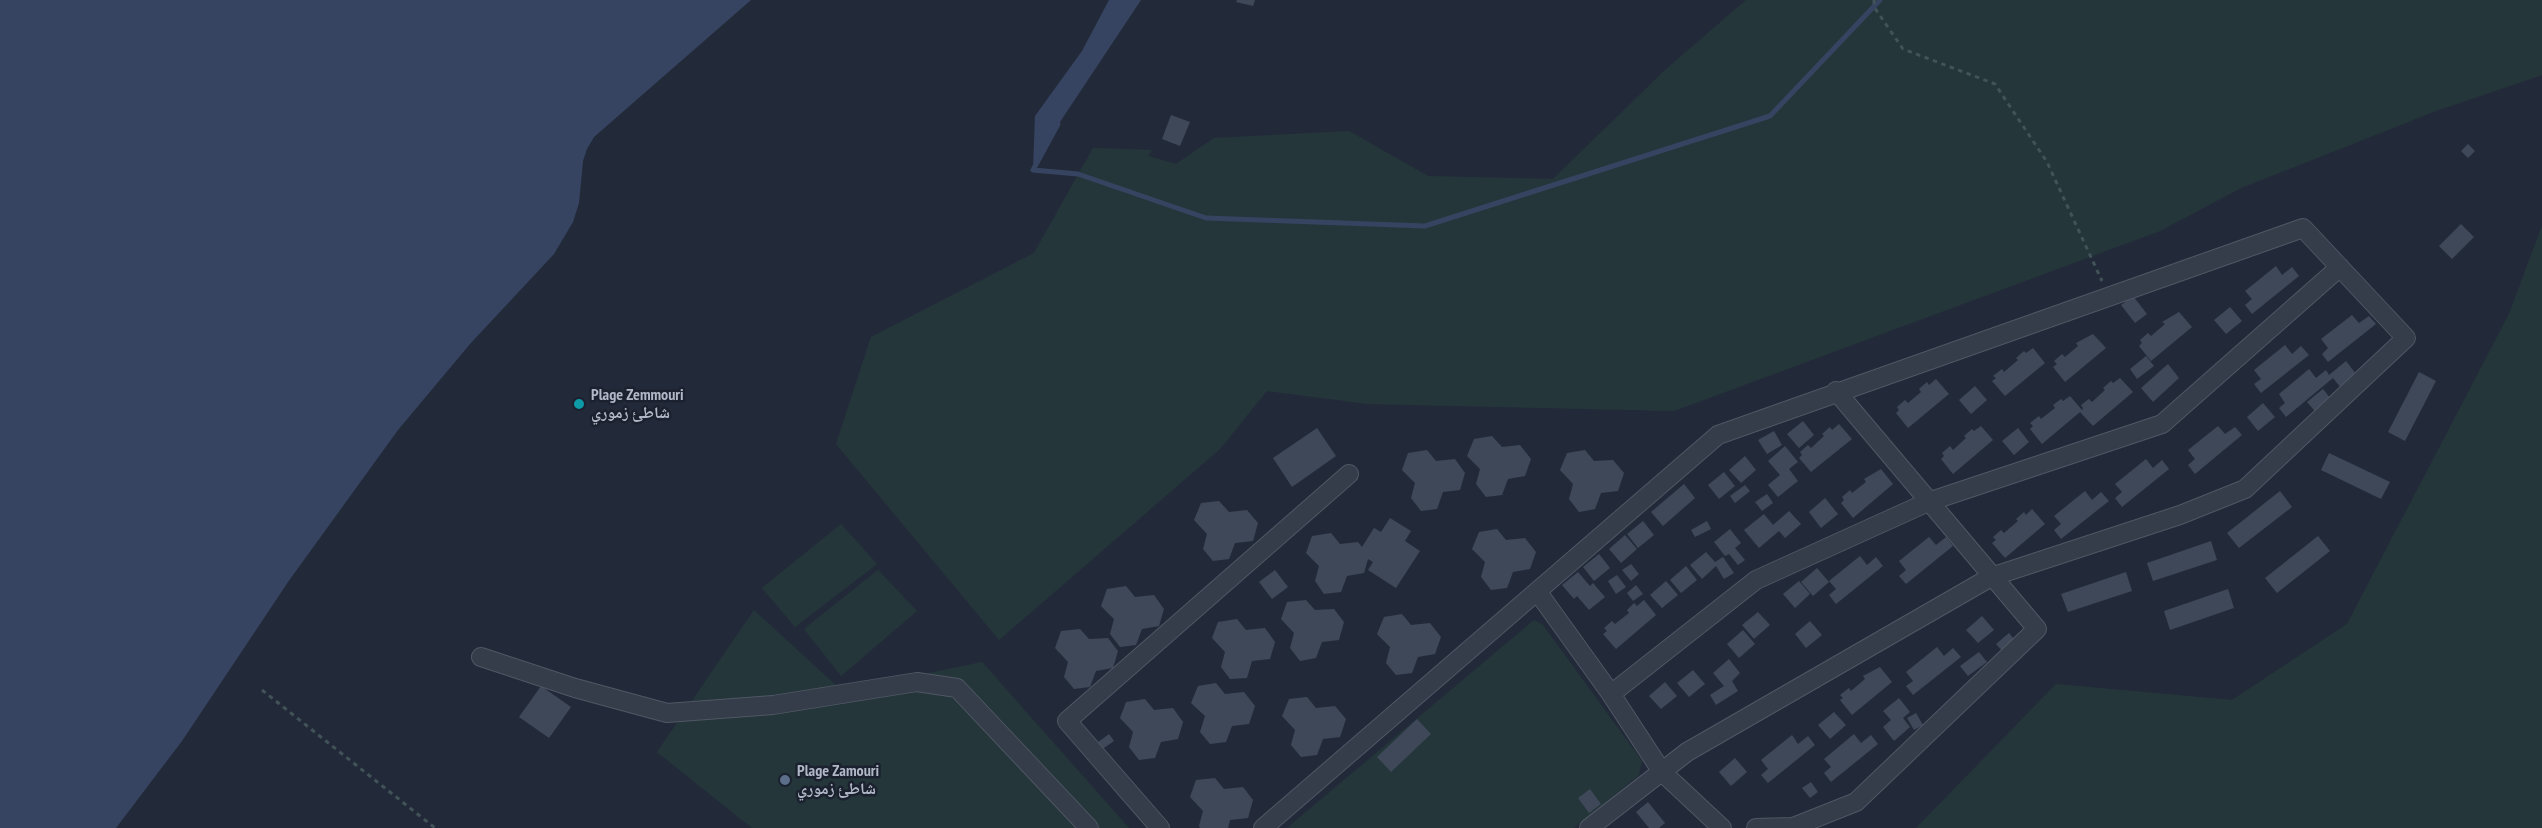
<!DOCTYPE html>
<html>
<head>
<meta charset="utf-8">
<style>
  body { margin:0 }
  canvas { display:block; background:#222a39 }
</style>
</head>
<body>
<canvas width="2542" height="828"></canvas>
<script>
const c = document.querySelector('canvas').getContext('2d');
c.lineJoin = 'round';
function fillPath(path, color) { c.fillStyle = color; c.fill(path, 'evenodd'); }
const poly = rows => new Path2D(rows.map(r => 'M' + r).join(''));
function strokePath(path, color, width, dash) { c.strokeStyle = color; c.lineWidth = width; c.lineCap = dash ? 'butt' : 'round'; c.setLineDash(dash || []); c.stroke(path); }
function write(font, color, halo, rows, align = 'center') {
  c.font = font + ' "PT Sans Narrow","Noto Naskh Arabic",sans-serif'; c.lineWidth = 5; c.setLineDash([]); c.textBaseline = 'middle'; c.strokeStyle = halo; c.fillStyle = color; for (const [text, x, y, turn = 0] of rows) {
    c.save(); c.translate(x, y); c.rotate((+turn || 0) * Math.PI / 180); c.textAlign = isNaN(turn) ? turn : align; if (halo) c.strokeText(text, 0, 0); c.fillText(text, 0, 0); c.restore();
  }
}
fillPath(poly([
  [1746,0,2542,0,2542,75,2436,111,2241,188,2160,231,1674,411,1368,404,1267,391,1220,449,999,640,836,444,871,337,1034,253,1093,148,1152,150,1148,156,1176,164,1214,138,1349,131,1428,176,1553,179,1665,70],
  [2542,226,2542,828,1916,828,2056,684,2232,700,2347,624,2509,314],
  [841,524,877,564,795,627,762,588],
  [878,570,917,611,841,676,804,629],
  [754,610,842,691,982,662,1129,828,752,828,657,752],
  [1534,620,1543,625,1642,761,1639,775,1574,828,1287,828]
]), '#24363a');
fillPath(poly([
  [0,0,751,0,594,137,587,149,583,161,579,203,573,222,554,254,470,344,398,430,288,582,182,741,116,828,0,828],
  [1109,0,1141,0,1054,131,1033,170,1035,116,1082,51]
]), '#364461');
strokePath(poly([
  [1058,124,1033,170,1078,174,1206,218,1425,226,1770,116,1880,0]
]), '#364461', 5);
fillPath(poly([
  [1237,0,1255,0,1253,6,1236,2],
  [1171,115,1190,122,1180,146,1162,139],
  [2468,144,2475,151,2468,158,2461,151],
  [2461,224,2474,237,2452,259,2439,246],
  [2276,266,2282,275,2292,267,2299,276,2252,314,2245,305,2252,299,2245,291],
  [2133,296,2147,314,2135,323,2121,305],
  [2230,307,2242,321,2226,334,2214,320],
  [2179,312,2192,327,2151,361,2139,346,2142,343,2140,340,2148,333,2151,336,2165,324,2162,322],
  [2352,315,2359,323,2369,316,2376,324,2328,362,2322,354,2328,348,2321,339],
  [2093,334,2106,348,2065,382,2053,367,2057,364,2054,361,2062,354,2065,357,2078,346,2076,343],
  [2285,345,2292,354,2301,346,2309,355,2261,393,2254,384,2261,379,2254,370],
  [2033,348,2045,363,2005,396,1992,381,1996,378,1993,376,2002,369,2004,372,2018,360,2016,358,2024,351,2026,353],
  [2146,356,2154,366,2137,379,2130,369],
  [2346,361,2357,375,2341,388,2333,378,2286,417,2279,408,2285,403,2279,394,2309,369,2316,378,2326,370,2329,375],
  [2168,364,2179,378,2153,402,2141,388],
  [2419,372,2436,381,2405,441,2388,432],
  [2120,378,2133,392,2093,426,2080,412,2042,444,2030,429,2033,426,2030,423,2039,416,2041,419,2055,408,2053,405,2061,399,2063,401,2070,396,2082,410,2083,408,2081,405,2089,399,2092,402,2105,390,2103,388,2111,381,2113,383],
  [1936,379,1949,394,1908,428,1896,413,1899,410,1897,407,1905,400,1908,403,1921,392,1919,389,1927,382,1929,385],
  [1975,386,1987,400,1971,414,1959,400],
  [2323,389,2334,403,2319,416,2307,402],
  [2263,403,2275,417,2258,431,2247,417],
  [1803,421,1814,435,1799,448,1787,434],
  [1839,424,1852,439,1811,472,1799,458,1802,455,1800,452,1808,445,1811,448,1824,436,1822,434,1830,427,1832,430],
  [1981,426,1993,440,1953,474,1941,459,1944,456,1942,453,1950,446,1953,450,1966,438,1964,436,1972,429,1974,431],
  [2218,426,2225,434,2235,427,2242,435,2195,474,2188,465,2195,459,2188,450],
  [1317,428,1336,456,1292,487,1273,458],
  [2018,428,2029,442,2014,455,2002,441],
  [1774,431,1782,445,1767,454,1758,440],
  [1492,436,1502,447,1520,445,1531,459,1525,476,1508,479,1502,495,1486,497,1476,484,1480,469,1467,456,1474,439],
  [1785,446,1798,462,1789,469,1798,481,1778,497,1768,485,1780,475,1768,461],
  [1427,450,1436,461,1455,459,1465,473,1460,490,1443,492,1437,509,1421,511,1411,498,1415,483,1402,470,1408,453],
  [1585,450,1594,461,1613,460,1624,473,1618,491,1601,493,1595,509,1579,512,1569,499,1573,484,1560,470,1567,453],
  [2329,453,2390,482,2381,499,2321,470],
  [1745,456,1756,470,1741,483,1729,470],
  [2146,459,2153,468,2162,460,2169,469,2122,507,2115,498,2122,492,2115,484],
  [1881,469,1893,484,1853,518,1841,503,1844,500,1842,497,1850,490,1852,493,1866,482,1864,479],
  [1724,472,1735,486,1719,499,1708,485],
  [1684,484,1695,498,1663,526,1651,512],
  [1745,485,1750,491,1735,503,1730,496],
  [2085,491,2092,500,2101,492,2109,501,2061,539,2054,530,2061,524,2054,516],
  [2280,491,2292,507,2239,548,2227,533],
  [1767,494,1773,503,1762,511,1755,502],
  [1825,498,1838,514,1821,528,1809,512],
  [1219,501,1229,512,1247,510,1258,523,1253,541,1235,543,1229,559,1213,561,1203,549,1207,534,1194,520,1201,503],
  [2032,509,2045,524,2005,558,1992,543,1996,540,1993,537,2001,530,2004,533,2018,521,2016,519,2024,512,2026,515],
  [1789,511,1801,524,1785,538,1779,531,1759,548,1744,530,1764,514,1773,525],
  [1390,518,1411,531,1405,541,1420,551,1396,588,1368,570,1373,562,1368,559,1364,573,1347,576,1341,592,1324,594,1315,581,1319,566,1306,553,1312,536,1331,533,1340,544,1358,542,1362,547,1374,528,1381,532],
  [1643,521,1654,535,1638,548,1627,534],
  [1707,521,1711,529,1695,537,1691,530],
  [1497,529,1506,540,1525,538,1536,552,1530,569,1513,572,1507,588,1491,590,1481,577,1485,562,1472,549,1479,532],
  [1730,529,1741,543,1735,548,1745,560,1738,565,1729,554,1725,556,1714,542],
  [1625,535,1637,549,1621,563,1609,549],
  [2318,536,2330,551,2277,593,2265,578],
  [1929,537,1936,545,1946,537,1953,546,1906,584,1899,576,1906,570,1899,561],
  [2211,541,2217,560,2153,581,2147,563],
  [1706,552,1715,562,1723,557,1734,573,1724,579,1716,566,1702,579,1690,565],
  [1599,554,1610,568,1594,581,1583,567],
  [1860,556,1867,565,1876,557,1883,566,1836,604,1829,595,1836,589,1829,581],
  [1631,564,1639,574,1631,581,1622,570],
  [1686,566,1697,580,1681,593,1670,580],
  [1817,568,1829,582,1813,596,1801,582],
  [1275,570,1288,587,1272,599,1259,582],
  [1578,572,1590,586,1593,583,1605,597,1589,610,1577,596,1574,599,1562,585],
  [2126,572,2132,591,2068,612,2061,594],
  [1617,575,1626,587,1616,594,1608,581],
  [1666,581,1678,595,1662,608,1650,595],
  [1799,581,1810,594,1795,608,1783,594],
  [1636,585,1643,594,1633,601,1627,593],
  [1126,586,1135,597,1154,595,1164,609,1159,626,1142,629,1136,645,1120,647,1110,634,1114,619,1101,606,1107,589],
  [2228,589,2234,608,2170,630,2164,611],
  [1306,600,1315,610,1334,609,1344,622,1339,640,1322,642,1316,658,1300,661,1290,648,1294,633,1281,619,1287,602],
  [1644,600,1656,615,1616,649,1603,634,1607,631,1604,628,1612,621,1615,624,1629,613,1627,610,1634,603,1637,606],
  [1758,612,1770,625,1754,639,1742,625],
  [1402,614,1411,625,1430,623,1441,637,1435,654,1418,657,1412,673,1396,675,1386,663,1390,647,1377,634,1384,617],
  [1982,616,1994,630,1978,643,1966,630],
  [1237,619,1246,630,1265,628,1275,642,1270,659,1252,661,1247,678,1230,679,1221,667,1225,652,1212,638,1218,622],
  [1810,621,1822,635,1806,648,1795,634],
  [1080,629,1089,639,1108,638,1118,651,1113,668,1096,671,1090,687,1074,689,1064,677,1068,662,1055,648,1061,631],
  [1743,630,1755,644,1739,658,1727,644],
  [2009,633,2017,643,2004,653,1996,644],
  [1937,647,1944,656,1953,648,1961,657,1913,695,1906,686,1913,681,1906,672],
  [1979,652,1987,662,1968,676,1960,666],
  [1729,659,1740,673,1732,681,1738,691,1716,705,1710,695,1724,686,1713,673],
  [1880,667,1892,682,1852,715,1840,700,1843,698,1840,695,1849,688,1851,691,1865,679,1863,676],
  [1693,670,1705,684,1689,697,1677,683],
  [1665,682,1677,696,1661,709,1649,696],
  [1216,683,1225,694,1244,692,1255,706,1249,724,1232,726,1226,742,1210,744,1200,732,1205,716,1191,703,1198,686],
  [541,686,571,707,549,738,519,717],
  [1307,697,1316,708,1335,706,1346,719,1340,737,1323,739,1317,755,1301,757,1291,745,1295,730,1282,716,1289,699],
  [1899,698,1910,712,1903,718,1910,727,1894,741,1883,727,1891,720,1883,711],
  [1145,699,1154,710,1173,708,1183,722,1178,739,1161,742,1155,758,1139,760,1129,747,1133,732,1120,718,1126,702],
  [1834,712,1846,725,1830,739,1818,725],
  [1916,713,1923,725,1914,730,1907,718],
  [1417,719,1431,734,1391,772,1377,757],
  [1109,734,1114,741,1097,753,1093,746],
  [1854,734,1861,743,1871,735,1878,744,1831,782,1824,773,1831,767,1824,759],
  [1792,735,1798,744,1808,736,1815,745,1768,783,1761,775,1768,769,1761,760],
  [1735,758,1747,772,1731,786,1719,772],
  [1215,778,1224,789,1243,787,1253,800,1248,818,1230,820,1228,828,1200,828,1199,826,1203,811,1190,797,1196,780],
  [1811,782,1818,792,1810,798,1802,788],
  [1590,789,1601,804,1589,813,1578,798],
  [1648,802,1665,823,1659,828,1649,828,1636,812]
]), '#3e4859');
const minor = poly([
  [1537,591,1611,694,1662,772,1722,828],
  [481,657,575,688,667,713,773,705,917,682,957,688,1089,828],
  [1611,694,1756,580,1928,502,2162,424,2340,267],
  [1160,828,1067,721,1349,474],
  [1263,828,1718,435,2303,228,2406,338,2245,489,2180,515,1991,577,1687,752,1589,828],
  [1756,828,1793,827,1856,802,2037,629,1836,391]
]);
strokePath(minor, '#505764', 20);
strokePath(poly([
  [1874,0,1874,7,1903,49,1995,84,2047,162,2102,281],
  [262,690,435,828]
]), '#415358', 3, [4.5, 4.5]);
strokePath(minor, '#353c4a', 18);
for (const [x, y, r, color] of [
  [579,404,6,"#0f9aa8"],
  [785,780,6,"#5c6f8a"]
]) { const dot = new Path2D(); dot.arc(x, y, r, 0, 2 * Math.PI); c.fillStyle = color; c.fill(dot); strokePath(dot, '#1b212e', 2); }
write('bold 16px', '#b0b7c6', '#1b212e', [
  ["Plage Zemmouri",591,395],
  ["شاطئ زموري",591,413],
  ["Plage Zamouri",797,771],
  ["شاطئ زموري",797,789]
], 'left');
</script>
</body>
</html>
